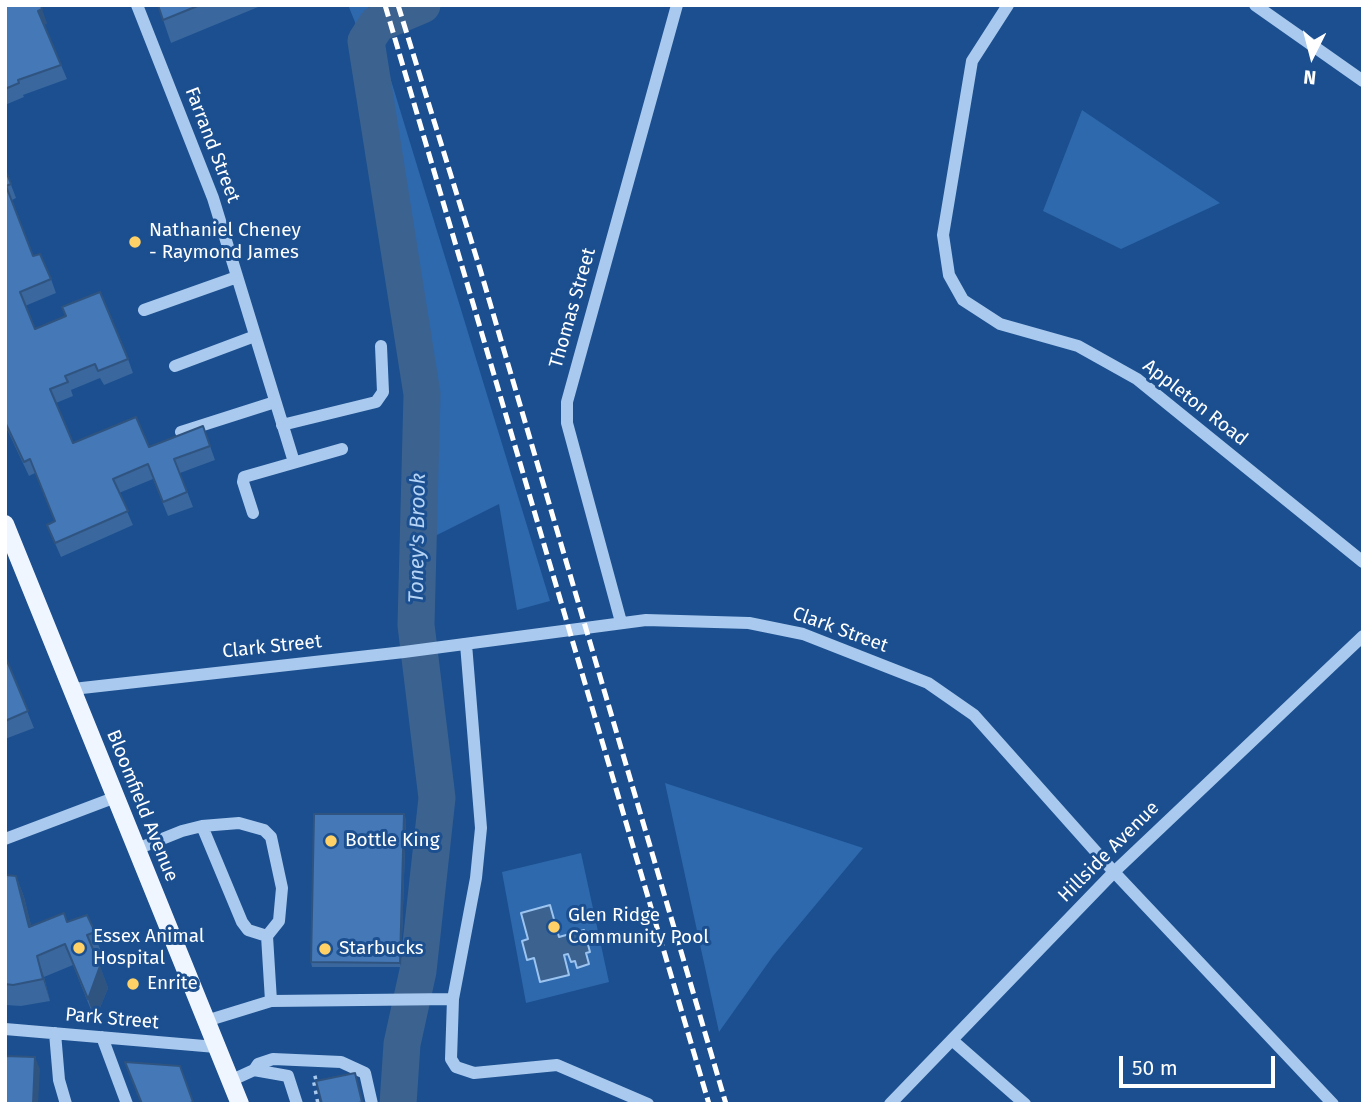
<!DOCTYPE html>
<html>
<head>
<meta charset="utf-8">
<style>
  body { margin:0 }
  #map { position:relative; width:1368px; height:1109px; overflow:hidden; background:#1b4f8f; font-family:"Fira Sans",sans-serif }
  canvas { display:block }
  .frame { position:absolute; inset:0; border:7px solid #fff; pointer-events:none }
  .north { position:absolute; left:1277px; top:21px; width:70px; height:70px; -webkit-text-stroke:5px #1b4f8f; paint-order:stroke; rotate:186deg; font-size:19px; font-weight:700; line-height:28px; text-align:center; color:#fff }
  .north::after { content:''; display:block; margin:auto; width:24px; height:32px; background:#fff; clip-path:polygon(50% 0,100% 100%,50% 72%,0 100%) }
  .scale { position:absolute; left:1119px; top:1056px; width:156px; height:32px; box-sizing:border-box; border:4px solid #fff; border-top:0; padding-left:9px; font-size:21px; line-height:24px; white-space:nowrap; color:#fff; -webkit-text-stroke:5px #1b4f8f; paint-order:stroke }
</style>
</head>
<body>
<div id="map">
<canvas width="1368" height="1109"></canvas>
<div class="frame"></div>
<div class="north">N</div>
<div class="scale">50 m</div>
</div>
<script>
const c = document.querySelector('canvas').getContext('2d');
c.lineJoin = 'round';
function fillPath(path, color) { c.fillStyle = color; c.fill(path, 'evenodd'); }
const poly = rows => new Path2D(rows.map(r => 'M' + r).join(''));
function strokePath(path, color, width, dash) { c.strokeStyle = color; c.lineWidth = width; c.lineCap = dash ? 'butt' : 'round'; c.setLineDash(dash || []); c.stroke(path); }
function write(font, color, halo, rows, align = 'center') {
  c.font = font + ' "Fira Sans",sans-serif'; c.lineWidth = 6; c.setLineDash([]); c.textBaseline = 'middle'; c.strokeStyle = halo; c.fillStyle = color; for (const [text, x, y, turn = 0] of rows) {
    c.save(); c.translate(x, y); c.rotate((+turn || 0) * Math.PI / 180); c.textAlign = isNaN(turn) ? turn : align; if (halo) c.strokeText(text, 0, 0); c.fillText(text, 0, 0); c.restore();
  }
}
fillPath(poly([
  [348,5,368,5,550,601,517,610,499,504,435,536,412,532,418,407,355,22],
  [1082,110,1220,203,1121,249,1043,211],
  [665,783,863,848,773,956,719,1032],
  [581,853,609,982,526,1003,502,872]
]), '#2e69ad');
const water = poly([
  [550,905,559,937,584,930,590,952,586,953,589,964,577,968,575,961,571,962,568,954,564,955,569,975,540,982,534,958,527,960,522,941,528,939,521,913,550,905]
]);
fillPath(water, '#3c6290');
strokePath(water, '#9cc4f0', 2);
strokePath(poly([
  [398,1104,402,1044,418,971,437,798,416,625,422,394,366,41,377,24,422,5]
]), '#3c6290', 37);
strokePath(poly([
  [317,1077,313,1078,318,1104]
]), '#a9c9ee', 3.5, [3.5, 5]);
strokePath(poly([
  [137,5,213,198,294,462],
  [1008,5,972,61,943,235,949,275,963,300,1000,324,1078,346,1137,379,1363,562],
  [1255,5,1363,81],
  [144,310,237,277],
  [175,366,255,336],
  [282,425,376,402,383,392,381,346],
  [181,432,275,402],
  [253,513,243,482,244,477,342,449],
  [621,622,567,423,567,402,677,5],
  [466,644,481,828,476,878,453,999,451,1059,456,1067,474,1073,557,1065,648,1104],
  [73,689,404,652,646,620,749,623,803,634,928,683,974,715,1114,872,1333,1104],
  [202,826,242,922,248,930,267,936,271,1001],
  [5,839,116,797],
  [137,849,182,831,202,826,239,823,264,830,271,837,282,888,279,921,267,936],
  [206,1021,271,1001,453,999],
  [5,1029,216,1047],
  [55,1033,59,1080,66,1104],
  [102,1037,127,1104],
  [952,1040,1025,1104],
  [254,1070,288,1076,297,1104],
  [230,1081,254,1070,258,1064,273,1059,341,1062,365,1073,372,1104],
  [890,1104,1114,872,1363,636]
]), '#a9c9ee', 12);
strokePath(poly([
  [5,524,240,1104]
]), '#f0f6ff', 18);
strokePath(poly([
  [385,5,709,1104],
  [398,5,480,269,726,1104]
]), '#fff', 5, [12, 5]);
fillPath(poly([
  [5,5,47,23,44,25,67,79,23,95,24,97,5,105],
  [158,5,263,5,171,43],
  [5,169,16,198,12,200,33,256,51,279,56,293,25,306,35,329,128,359,133,373,104,385,100,378,71,390,73,396,56,403,73,443,149,447,203,426,215,460,180,473,193,507,168,516,153,479,119,493,133,525,61,557,47,525,55,521,35,473,29,476,5,425],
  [5,656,34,728,5,739],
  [406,818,401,967,312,967,311,962],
  [5,875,16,876,24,897,31,926,67,922,87,915,102,954,96,956,108,988,95,1020,73,965,44,977,50,1001,21,1006,5,1005]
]), '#3a679d');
fillPath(poly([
  [42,9,47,23,44,25,38,11],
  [404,814,406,818,401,967,400,963],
  [16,876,24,897,37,948,29,927],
  [37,956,44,977,50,1001,43,979],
  [100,966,108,988,95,1020,88,999],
  [35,1057,40,1069,38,1104,33,1104]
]), '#305480');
const building = poly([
  [5,5,41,5,42,9,38,11,61,65,18,80,19,83,5,89,5,5],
  [158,5,200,5,163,20,158,5],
  [5,169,11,184,6,186,33,256,40,254,51,279,20,292,35,329,66,316,62,307,100,292,128,359,98,371,95,364,65,376,68,382,50,389,73,443,136,417,149,447,203,426,210,446,174,459,187,492,163,502,148,464,113,479,128,511,55,543,47,525,55,521,30,459,24,462,5,422,5,169],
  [5,656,28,711,5,721,5,656],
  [314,814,404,814,400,963,311,962,314,814],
  [5,875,16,876,29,927,64,913,67,922,87,915,95,932,87,935,100,966,88,999,65,944,37,956,43,979,13,985,5,984,5,875],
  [5,1056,35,1057,33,1104,5,1104,5,1056],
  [125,1062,180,1066,193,1102,188,1104,142,1104,125,1062],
  [355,1073,362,1102,356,1104,322,1104,316,1081,355,1073]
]);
fillPath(building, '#4478b7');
strokePath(building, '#305480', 2);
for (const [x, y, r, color] of [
  [135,242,7,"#ffd166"],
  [331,841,7,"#ffd166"],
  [554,927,7,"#ffd166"],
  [79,948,7,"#ffd166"],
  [325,949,7,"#ffd166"],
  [133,984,7,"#ffd166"]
]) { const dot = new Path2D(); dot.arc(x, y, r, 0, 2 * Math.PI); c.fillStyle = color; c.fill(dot); strokePath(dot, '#1b4f8f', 2.5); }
write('19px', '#fff', '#1b4f8f', [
  ["Farrand Street",212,145,69],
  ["Thomas Street",573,308,-74],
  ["Appleton Road",1195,403,38],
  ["Clark Street",840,630,20],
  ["Clark Street",272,647,-6],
  ["Bloomfield Avenue",142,806,68],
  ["Hillside Avenue",1109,852,-45],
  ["Park Street",112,1019,5]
]);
write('19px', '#fff', '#1b4f8f', [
  ["Nathaniel Cheney",149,231],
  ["- Raymond James",149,253],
  ["Bottle King",345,841],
  ["Glen Ridge",568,916],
  ["Community Pool",568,938],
  ["Essex Animal",93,937],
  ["Hospital",93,959],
  ["Starbucks",339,949],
  ["Enrite",147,984]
], 'left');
write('italic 21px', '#b5d3f5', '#1b4f8f', [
  ["Toney's Brook",418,538,-89]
]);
</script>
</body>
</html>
